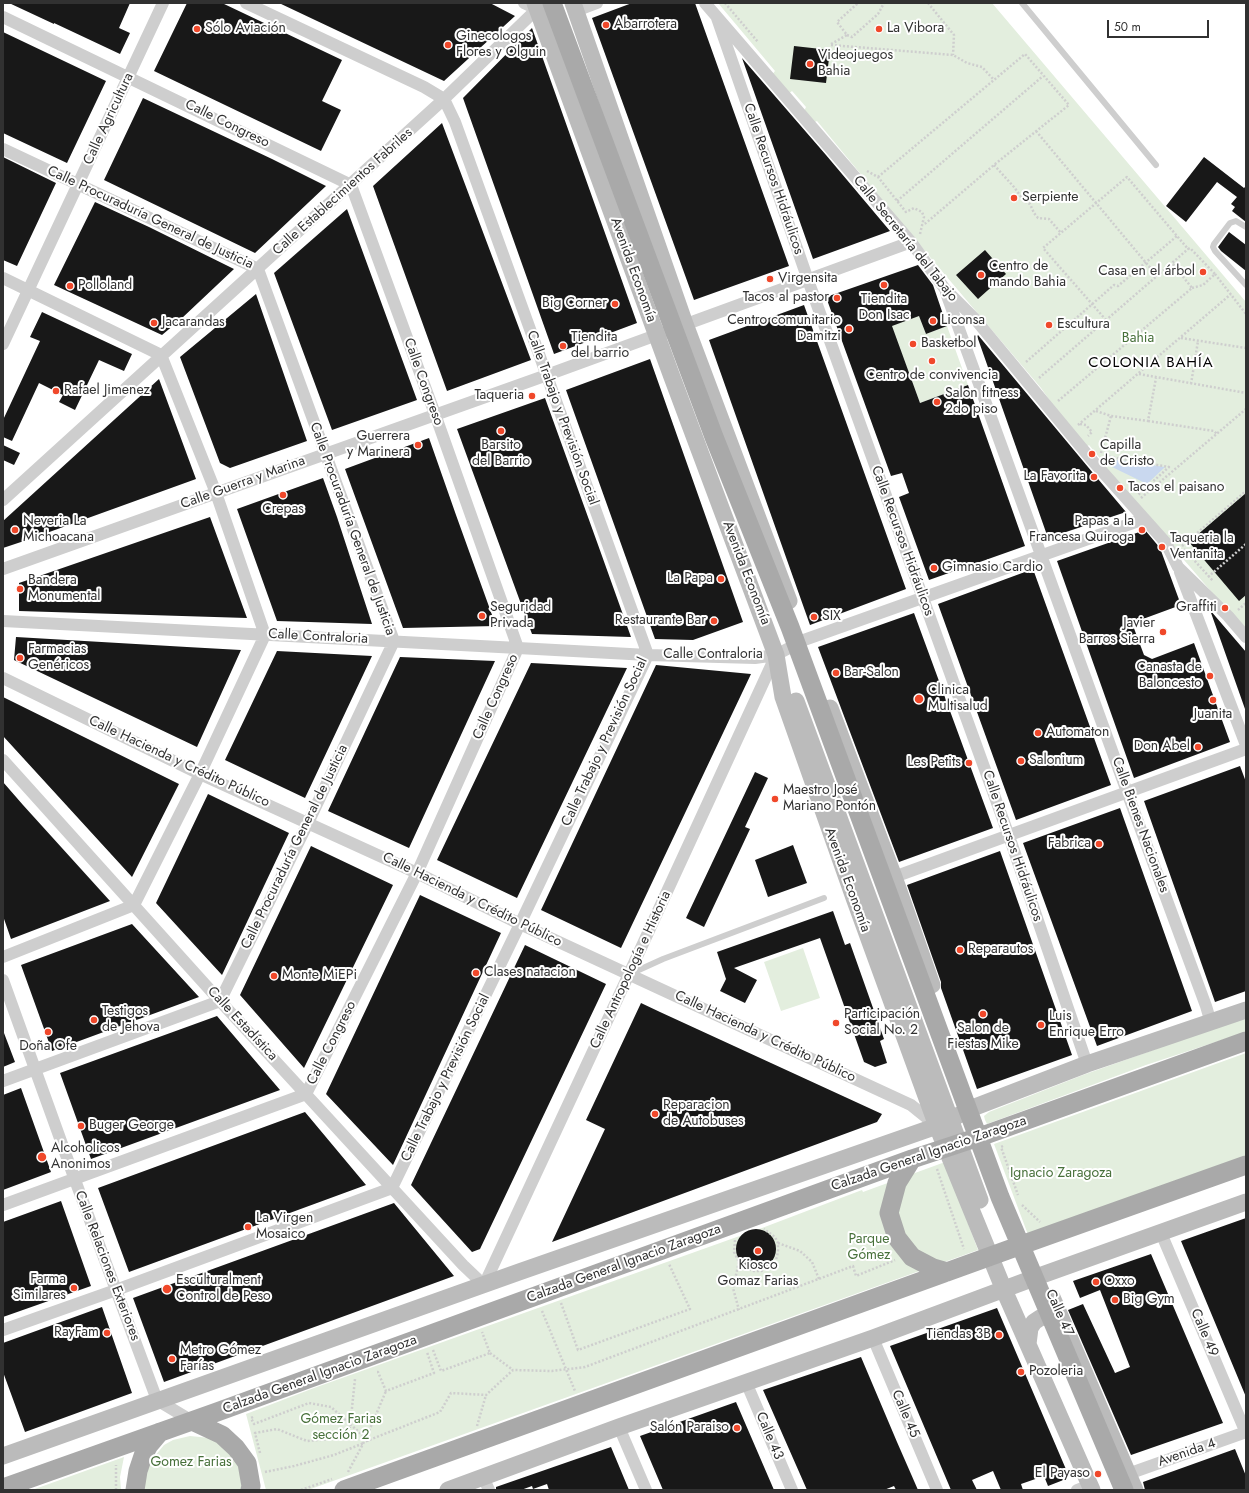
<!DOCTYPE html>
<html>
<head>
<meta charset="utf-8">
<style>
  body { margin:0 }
  #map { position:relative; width:1249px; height:1493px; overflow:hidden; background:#fff; font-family:Jost,sans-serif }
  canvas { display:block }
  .frame { position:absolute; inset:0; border:4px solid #313131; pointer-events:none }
  .scale { position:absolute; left:1107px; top:20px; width:102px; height:18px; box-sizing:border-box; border:2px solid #313131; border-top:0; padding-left:5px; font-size:12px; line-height:14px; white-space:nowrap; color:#313131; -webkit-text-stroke:3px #fff; paint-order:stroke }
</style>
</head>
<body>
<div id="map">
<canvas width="1249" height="1493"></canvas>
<div class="frame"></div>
<div class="scale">50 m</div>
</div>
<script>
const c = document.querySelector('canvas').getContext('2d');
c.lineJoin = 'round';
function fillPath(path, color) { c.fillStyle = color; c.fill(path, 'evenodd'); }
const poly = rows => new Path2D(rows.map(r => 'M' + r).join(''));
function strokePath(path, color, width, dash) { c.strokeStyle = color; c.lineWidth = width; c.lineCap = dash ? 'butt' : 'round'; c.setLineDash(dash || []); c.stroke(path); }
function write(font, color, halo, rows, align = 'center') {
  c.font = font + ' Jost,sans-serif'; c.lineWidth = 4; c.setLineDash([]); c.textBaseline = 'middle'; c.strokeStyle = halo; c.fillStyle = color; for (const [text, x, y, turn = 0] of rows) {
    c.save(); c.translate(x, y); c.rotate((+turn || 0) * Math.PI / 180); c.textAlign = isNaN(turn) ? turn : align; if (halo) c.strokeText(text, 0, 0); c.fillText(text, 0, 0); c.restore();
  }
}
fillPath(poly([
  [718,3,992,3,1246,302,1246,632,1104,467,1104,463,1089,445,1084,449,1041,388,896,217,817,121,815,122,804,111,806,107,792,91,787,95,770,77,775,71],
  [919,315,926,334,947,326,968,385,920,403,891,325],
  [803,948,820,998,781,1011,764,962],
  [1246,1017,1246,1032,1146,1065,987,1124,985,1120,984,1116,989,1112,1083,1075],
  [1246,1053,1246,1160,1030,1240,994,1144],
  [945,1162,978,1250,308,1490,266,1490,246,1414,314,1388,762,1228,862,1190,863,1192],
  [190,1436,210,1438,227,1449,237,1462,242,1477,242,1490,145,1490,144,1485,150,1462,164,1445,173,1440],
  [124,1457,120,1477,121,1490,32,1490]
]), '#e3eede');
fillPath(poly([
  [1103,458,1165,467,1147,484,1110,466]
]), '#c9d8ef');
fillPath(poly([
  [9,3,130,3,119,28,130,33,120,54,54,23,54,24],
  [187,3,222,3,342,60,322,101,341,110,321,151,154,71],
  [279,3,490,3,515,16,444,81],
  [632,3,695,3,789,266,694,300,592,18],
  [532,28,637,323,554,354,463,98],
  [3,32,106,81,67,163,3,133],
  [794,46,830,50,826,83,790,79],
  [742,58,826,155,890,231,813,259],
  [143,98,272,159,326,186,255,253,104,180],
  [442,123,531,360,447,391,373,186],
  [3,157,56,183,17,266,3,260],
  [1204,157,1244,188,1246,186,1246,222,1232,211,1235,207,1231,204,1237,197,1217,182,1186,222,1166,206],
  [95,202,149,227,234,269,181,319,162,335,54,285],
  [347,209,417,400,332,430,274,273],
  [1229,232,1246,245,1246,271,1221,251,1218,247],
  [985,250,1006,274,978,299,956,275],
  [918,265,933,285,947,326,926,334,919,316,892,326,920,403,968,385,1025,546,929,580,899,497,909,493,902,473,891,476,826,297],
  [256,294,307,441,230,468,220,463,180,357],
  [804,305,906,589,810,625,709,340],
  [42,312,132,354,124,371,99,360,75,410,59,402,63,395,39,383,12,441,3,437,3,420,40,341,30,337],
  [978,335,1093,473,1126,512,1048,538,977,336],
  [650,359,743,622,693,640,655,639,566,390],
  [159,379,196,479,30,539,3,548,3,521],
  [545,398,597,542,631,637,532,634,457,429],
  [429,438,456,515,496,626,403,628,345,469],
  [3,445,20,453,14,465,3,460],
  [323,478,337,517,372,624,277,621,237,509],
  [1246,493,1246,595,1239,601,1189,542],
  [210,517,247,618,19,611,19,583],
  [1145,530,1160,548,1181,605,1132,623,1144,655,1152,659,1194,643,1230,742,1134,778,1057,561],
  [1033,569,1111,785,1016,820,938,604],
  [1210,610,1246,652,1246,708,1245,709],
  [914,613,993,828,899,862,818,647],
  [16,637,187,647,241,650,197,747,14,660],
  [277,651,372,656,305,798,225,760],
  [400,657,495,661,409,848,328,811],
  [531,663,627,668,517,898,437,860],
  [656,665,751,674,621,948,541,910],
  [3,697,179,784,132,877,3,736],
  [1240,766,1246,782,1246,991,1215,1002,1144,801],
  [755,772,768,778,745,827,750,829,704,927,686,918],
  [3,782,23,805,110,901,11,939,3,916],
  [208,794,289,833,222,975,156,903],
  [1120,808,1192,1011,1097,1046,1023,843],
  [793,845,807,883,768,897,755,860],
  [311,846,393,885,304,1068,240,995],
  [1000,851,1072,1055,977,1089,941,988,941,982,907,885],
  [420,895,501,933,393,1165,326,1094],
  [833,911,845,945,850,943,884,1039,880,1041,887,1063,875,1067,864,1062,820,938,734,968,757,980,745,1003,720,991,726,979,717,952],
  [132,924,199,997,52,1051,21,965],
  [525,945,606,984,480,1249,472,1252,411,1185],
  [641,1003,660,1012,882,1114,877,1122,552,1242,605,1129,586,1120],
  [217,1016,280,1090,91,1159,60,1073],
  [3,1033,4,1033,15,1062,3,1067],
  [21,1088,51,1172,3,1190,3,1095],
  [305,1112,366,1185,129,1272,98,1188],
  [61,1201,91,1286,3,1317,3,1222],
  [394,1203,454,1276,164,1382,133,1298],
  [1246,1218,1246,1397,1181,1241],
  '736 1249a20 20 0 1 1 40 0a20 20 0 1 1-40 0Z',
  [1151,1254,1223,1423,1131,1455,1068,1310,1083,1304,1115,1373,1130,1367,1100,1290,1080,1298,1073,1281],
  [102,1307,132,1393,25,1432,3,1372,3,1343],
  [997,1308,1068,1474,1066,1479,1048,1486,1044,1476,1021,1484,1023,1490,1001,1490,993,1471,972,1480,977,1490,951,1490,890,1346],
  [861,1357,897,1442,918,1490,896,1490,894,1486,884,1490,807,1490,763,1390],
  [736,1402,774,1490,663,1490,640,1436],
  [611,1447,629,1490,549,1490,547,1484,533,1489,532,1486,521,1490,496,1490,496,1487],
  [1235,1449,1246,1476,1246,1490,1145,1490,1143,1482]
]), '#181818');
strokePath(poly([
  [725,3,758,42],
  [928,3,954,35,953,55],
  [847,35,852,37,878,14,884,3],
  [831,44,847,35,837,22,858,3],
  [831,45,953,55,967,63,982,67,994,80],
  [1036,131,1157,276],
  [994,165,1014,187,1024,201,1030,204,1034,213,1038,218,1049,219,1061,233],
  [867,171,878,177,906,212,914,208,922,212,924,217,920,234],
  [878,177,1025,54,1069,105,994,165,926,223,922,225],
  [897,201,1043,76],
  [1215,274,1246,314],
  [1106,320,1043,248,1127,177,1188,249,1190,248,1215,274,1203,285,1192,288],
  [1181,338,1246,348],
  [1026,362,1114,285,1118,286,1177,236],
  [1139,374,1246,393],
  [1039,378,1172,263],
  [1191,384,1198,341],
  [1058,401,1192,288,1172,263,1188,249],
  [1096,411,1111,416,1148,421,1156,378],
  [1148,421,1214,431,1217,434],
  [1080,424,1086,425,1092,432,1088,436],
  [1078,425,1231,294],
  [1101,453,1111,416],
  [1105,456,1169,467,1138,495],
  [1141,498,1246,409],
  [1182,546,1246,491],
  [1184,549,1213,581],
  [1208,577,1246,544],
  [1238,610,1246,603],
  [1003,1146,1001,1147,1018,1195],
  [937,1169,964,1249],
  [1022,1205,1040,1222],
  [735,1240,734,1252,739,1262,747,1269,754,1271,761,1271,768,1268,774,1263,777,1257,778,1250,778,1243,775,1237,764,1229],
  [778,1243,800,1251,812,1262,819,1279],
  [739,1262,733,1288,739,1310],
  [561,1303,578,1350,690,1309,669,1264],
  [542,1311,575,1391],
  [433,1350,441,1371,490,1353,482,1332],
  [490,1353,513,1370],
  [377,1372,378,1372,386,1391,434,1373,427,1352],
  [253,1417,251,1418,254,1424,309,1403,331,1407,369,1441],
  [477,1426,486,1395],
  [366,1438,386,1391],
  [260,1453,255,1433,277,1429,307,1441,331,1439,350,1427,355,1379],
  [265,1472,294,1466,334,1455,364,1443],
  [348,1472,364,1442,440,1412,451,1393,486,1395,513,1370,552,1371,585,1367,853,1266,856,1276,895,1260],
  [116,1490,116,1465],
  [301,1490,332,1479]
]), '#cecece', 2.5, [2, 2]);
strokePath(poly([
  [1022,3,1156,165],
  [1246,227,1236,221,1230,223,1214,244,1213,247,1215,251,1246,285],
  [630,974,663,959,824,898]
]), '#cecece', 6);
strokePath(poly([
  [705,3,911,242,945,289,975,319,1091,459,1166,543,1178,567,1228,616,1246,637],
  [576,11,597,3],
  [3,17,351,185,435,414,518,648,417,873,306,1094,3,1205],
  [717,18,808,280,1009,836,1087,1064],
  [3,149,258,269,394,641,308,823,220,1001,3,1081],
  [3,278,161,355,216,493,265,635,200,774,134,905,3,957],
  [946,293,1127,792,1206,1006,1211,1023],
  [3,344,163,3],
  [3,500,444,99,537,9,524,3],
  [3,569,547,375,911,242],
  [1180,572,1246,745],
  [3,621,518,648,648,655,755,658,776,655,804,640,1144,519],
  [3,678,200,774,417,873,520,924,911,1105,937,1126],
  [3,760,220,1001,463,1265,484,1285,629,974,776,655],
  [894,877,1246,749],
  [3,980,75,1180,157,1400,192,1421],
  [1161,1233,1246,1433],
  [3,1330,116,1290,392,1188,520,924,648,655,455,122,444,99,424,87,246,3],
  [873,1338,937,1490],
  [746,1382,792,1490],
  [619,1427,646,1490],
  [1128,1474,1246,1432],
  [483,1477,489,1490],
  [1077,1490,1090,1485]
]), '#cecece', 12);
strokePath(poly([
  [535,3,672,377,776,655,783,697,854,898,937,1126,1004,1290,1092,1490],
  [573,3,685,324,789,601],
  [796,701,980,1200],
  [830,708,894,877,932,985],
  [1052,1297,1135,1490],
  [1028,1344,1030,1328,1034,1322,1040,1318,1048,1316,1055,1317,1062,1322],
  [3,1456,519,1272,937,1126,975,1107,1087,1064,1246,1010],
  [448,1490,619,1427,873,1338,1042,1275,1246,1202]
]), '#bbb', 17);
strokePath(poly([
  [552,3,714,437,790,627,1000,1197,1124,1490],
  [912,1159,897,1183,889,1213,897,1238,912,1257,933,1268,947,1272],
  [192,1421,222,1435,236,1448,247,1463,251,1486,250,1490],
  [3,1488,217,1412,912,1159,985,1135,1246,1041],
  [135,1490,138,1471,143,1456,149,1445,160,1432],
  [344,1490,1027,1243,1246,1165]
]), '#a9a9a9', 19);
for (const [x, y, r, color] of [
  [606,25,4,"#f0482a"],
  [197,29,4,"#f0482a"],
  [879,29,4,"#f0482a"],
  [448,45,4,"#f0482a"],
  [810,64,4,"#f0482a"],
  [1014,198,4,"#f0482a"],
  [1203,272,4,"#f0482a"],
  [981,275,4,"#f0482a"],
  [770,279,4,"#f0482a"],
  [884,285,4,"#f0482a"],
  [70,286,4,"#f0482a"],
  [837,298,4,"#f0482a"],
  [615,304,4,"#f0482a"],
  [933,321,4,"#f0482a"],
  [154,323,4,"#f0482a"],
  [1049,325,4,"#f0482a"],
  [849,329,4,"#f0482a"],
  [913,344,4,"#f0482a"],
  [563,346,4,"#f0482a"],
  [932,361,4,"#f0482a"],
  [56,391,4,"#f0482a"],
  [532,396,4,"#f0482a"],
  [937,402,4,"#f0482a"],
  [501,431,4,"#f0482a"],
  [418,445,4,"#f0482a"],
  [1092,454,4,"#f0482a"],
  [1094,477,4,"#f0482a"],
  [1120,488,4,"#f0482a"],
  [283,495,4,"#f0482a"],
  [15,530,4,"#f0482a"],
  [1142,530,4,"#f0482a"],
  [1162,547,4,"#f0482a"],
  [934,568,4,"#f0482a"],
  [721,579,4,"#f0482a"],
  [20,589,4,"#f0482a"],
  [1225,608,4,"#f0482a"],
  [482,616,4,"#f0482a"],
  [814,617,4,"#f0482a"],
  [714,621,4,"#f0482a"],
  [1163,632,4,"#f0482a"],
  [20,658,4,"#f0482a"],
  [836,673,4,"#f0482a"],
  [1210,676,4,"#f0482a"],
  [919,699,5,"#f0482a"],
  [1213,700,4,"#f0482a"],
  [1038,733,4,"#f0482a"],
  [1198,747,4,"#f0482a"],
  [1021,761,4,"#f0482a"],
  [969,763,4,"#f0482a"],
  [775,799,4,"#f0482a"],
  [1099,844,4,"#f0482a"],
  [960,950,4,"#f0482a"],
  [476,973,4,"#f0482a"],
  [274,976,4,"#f0482a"],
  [983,1014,4,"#f0482a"],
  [94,1020,4,"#f0482a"],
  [836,1023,4,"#f0482a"],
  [1041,1025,4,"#f0482a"],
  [48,1032,4,"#f0482a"],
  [655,1114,4,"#f0482a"],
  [81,1126,4,"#f0482a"],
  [42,1157,5,"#f0482a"],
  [248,1227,4,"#f0482a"],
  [758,1251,4,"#f0482a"],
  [1096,1282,4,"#f0482a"],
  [74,1288,4,"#f0482a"],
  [167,1289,5,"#f0482a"],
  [1115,1300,4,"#f0482a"],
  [107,1333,4,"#f0482a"],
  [999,1335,4,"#f0482a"],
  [172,1359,4,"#f0482a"],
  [1021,1372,4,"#f0482a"],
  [737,1428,4,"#f0482a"],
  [1098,1474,4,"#f0482a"]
]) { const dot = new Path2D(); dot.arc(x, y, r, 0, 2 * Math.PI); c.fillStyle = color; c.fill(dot); strokePath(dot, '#fff', 1.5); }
write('14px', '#313131', '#fff', [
  ["Abarrotera",614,25],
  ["Sólo Aviación",205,29],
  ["La Vibora",887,29],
  ["Ginecologos",456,37],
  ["Flores y Olguin",456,53],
  ["Videojuegos",818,56],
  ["Bahia",818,72],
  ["Serpiente",1022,198],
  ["Centro de",989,267],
  ["mando Bahia",989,283],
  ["Casa en el árbol",1195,272,"right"],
  ["Virgensita",778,279],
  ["Polloland",78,286],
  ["Tacos al pastor",829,298,"right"],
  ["Tiendita",884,300,"center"],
  ["Don Isac",884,316,"center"],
  ["Big Corner",607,304,"right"],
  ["Centro comunitario",841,321,"right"],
  ["Damitzi",841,337,"right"],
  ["Liconsa",941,321],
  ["Jacarandas",162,323],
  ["Escultura",1057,325],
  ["Tiendita",571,338],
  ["del barrio",571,354],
  ["Basketbol",921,344],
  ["Centro de convivencia",932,376,"center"],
  ["Rafael Jimenez",64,391],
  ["Salon fitness",945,394],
  ["2do piso",945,410],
  ["Taqueria",524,396,"right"],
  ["Guerrera",410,437,"right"],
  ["y Marinera",410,453,"right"],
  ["Barsito",501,446,"center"],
  ["del Barrio",501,462,"center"],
  ["Capilla",1100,446],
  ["de Cristo",1100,462],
  ["La Favorita",1086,477,"right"],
  ["Tacos el paisano",1128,488],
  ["Crepas",283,510,"center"],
  ["Neveria La",23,522],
  ["Michoacana",23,538],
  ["Papas a la",1134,522,"right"],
  ["Francesa Quiroga",1134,538,"right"],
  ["Taqueria la",1170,539],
  ["Ventanita",1170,555],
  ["Gimnasio Cardio",942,568],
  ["La Papa",713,579,"right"],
  ["Bandera",28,581],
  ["Monumental",28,597],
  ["Seguridad",490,608],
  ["Privada",490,624],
  ["Graffiti",1217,608,"right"],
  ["SIX",822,617],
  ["Restaurante Bar",706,621,"right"],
  ["Javier",1155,624,"right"],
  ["Barros Sierra",1155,640,"right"],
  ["Farmacias",28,650],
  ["Genéricos",28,666],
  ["Canasta de",1202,668,"right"],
  ["Baloncesto",1202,684,"right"],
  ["Bar-Salon",844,673],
  ["Clinica",928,691],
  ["Multisalud",928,707],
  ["Juanita",1213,715,"center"],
  ["Automaton",1046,733],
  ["Don Abel",1190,747,"right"],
  ["Salonium",1029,761],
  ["Les Petits",961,763,"right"],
  ["Maestro José",783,791],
  ["Mariano Pontón",783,807],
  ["Fabrica",1091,844,"right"],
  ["Reparautos",968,950],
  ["Clases natacion",484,973],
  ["Monte MiEPi",282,976],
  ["Testigos",102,1012],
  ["de Jehova",102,1028],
  ["Participación",844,1015],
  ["Social No. 2",844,1031],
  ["Luis",1049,1017],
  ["Enrique Erro",1049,1033],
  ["Salon de",983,1029,"center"],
  ["Fiestas Mike",983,1045,"center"],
  ["Doña Ofe",48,1047,"center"],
  ["Reparacion",663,1106],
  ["de Autobuses",663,1122],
  ["Buger George",89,1126],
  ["Alcoholicos",51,1149],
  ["Anonimos",51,1165],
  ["La Virgen",256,1219],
  ["Mosaico",256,1235],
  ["Kiosco",758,1266,"center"],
  ["Gomaz Farias",758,1282,"center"],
  ["Farma",66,1280,"right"],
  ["Similares",66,1296,"right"],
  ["Esculturalment",176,1281],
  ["Control de Peso",176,1297],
  ["Oxxo",1104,1282],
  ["Big Gym",1123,1300],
  ["RayFam",99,1333,"right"],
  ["Tiendas 3B",991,1335,"right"],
  ["Metro Gómez",180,1351],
  ["Farías",180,1367],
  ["Pozoleria",1029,1372],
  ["Salón Paraiso",729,1428,"right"],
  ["El Payaso",1090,1474,"right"]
], 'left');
write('14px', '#313131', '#fff', [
  ["Calle Agricultura",109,119,-65],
  ["Calle Congreso",227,124,26],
  ["Calle Recursos Hidráulicos",773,179,71],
  ["Calle Establecimientos Fabriles",343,192,-42],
  ["Calle Procuraduría General de Justicia",150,218,25],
  ["Calle Secretaría del Tabajo",905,239,51],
  ["Avenida Economía",633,270,70],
  ["Calle Congreso",423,382,70],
  ["Calle Trabajo y Previsión Social",562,418,70],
  ["Calle Guerra y Marina",243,483,-20],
  ["Calle Procuraduría General de Justicia",352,529,70],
  ["Calle Recursos Hidráulicos",902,541,70],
  ["Avenida Economía",746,573,69],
  ["Calle Contraloria",318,637,3],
  ["Calle Contraloria",713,655],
  ["Calle Congreso",496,697,-66],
  ["Calle Trabajo y Previsión Social",605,742,-65],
  ["Calle Hacienda y Crédito Público",179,762,25],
  ["Calle Bienes Nacionales",1140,825,70],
  ["Calle Recursos Hidráulicos",1012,846,71],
  ["Calle Procuraduría General de Justicia",295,847,-64],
  ["Avenida Economía",847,880,70],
  ["Calle Hacienda y Crédito Público",472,900,26],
  ["Calle Antropología e Historia",631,970,-65],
  ["Calle Estadística",242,1024,47],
  ["Calle Hacienda y Crédito Público",765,1037,25],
  ["Calle Congreso",332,1043,-63],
  ["Calle Trabajo y Previsión Social",446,1078,-64],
  ["Calzada General Ignacio Zaragoza",929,1154,-19],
  ["Calzada General Ignacio Zaragoza",624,1264,-20],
  ["Calle Relaciones Exteriores",107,1266,69],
  ["Calle 47",1059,1313,66],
  ["Calle 49",1204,1333,67],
  ["Calzada General Ignacio Zaragoza",320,1375,-20],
  ["Calle 45",905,1414,67],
  ["Calle 43",769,1436,67],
  ["Avenida 4",1187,1453,-19]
]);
write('14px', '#47703a', '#fff', [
  ["Bahia",1138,339],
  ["Ignacio Zaragoza",1061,1174],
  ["Parque",869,1240],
  ["Gómez",869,1256],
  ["Gómez Farias",341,1420],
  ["sección 2",341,1436],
  ["Gomez Farias",191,1463]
]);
c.letterSpacing = '1px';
write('15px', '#000', '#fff', [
  ["COLONIA BAHÍA",1151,363]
]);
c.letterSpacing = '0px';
</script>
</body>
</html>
